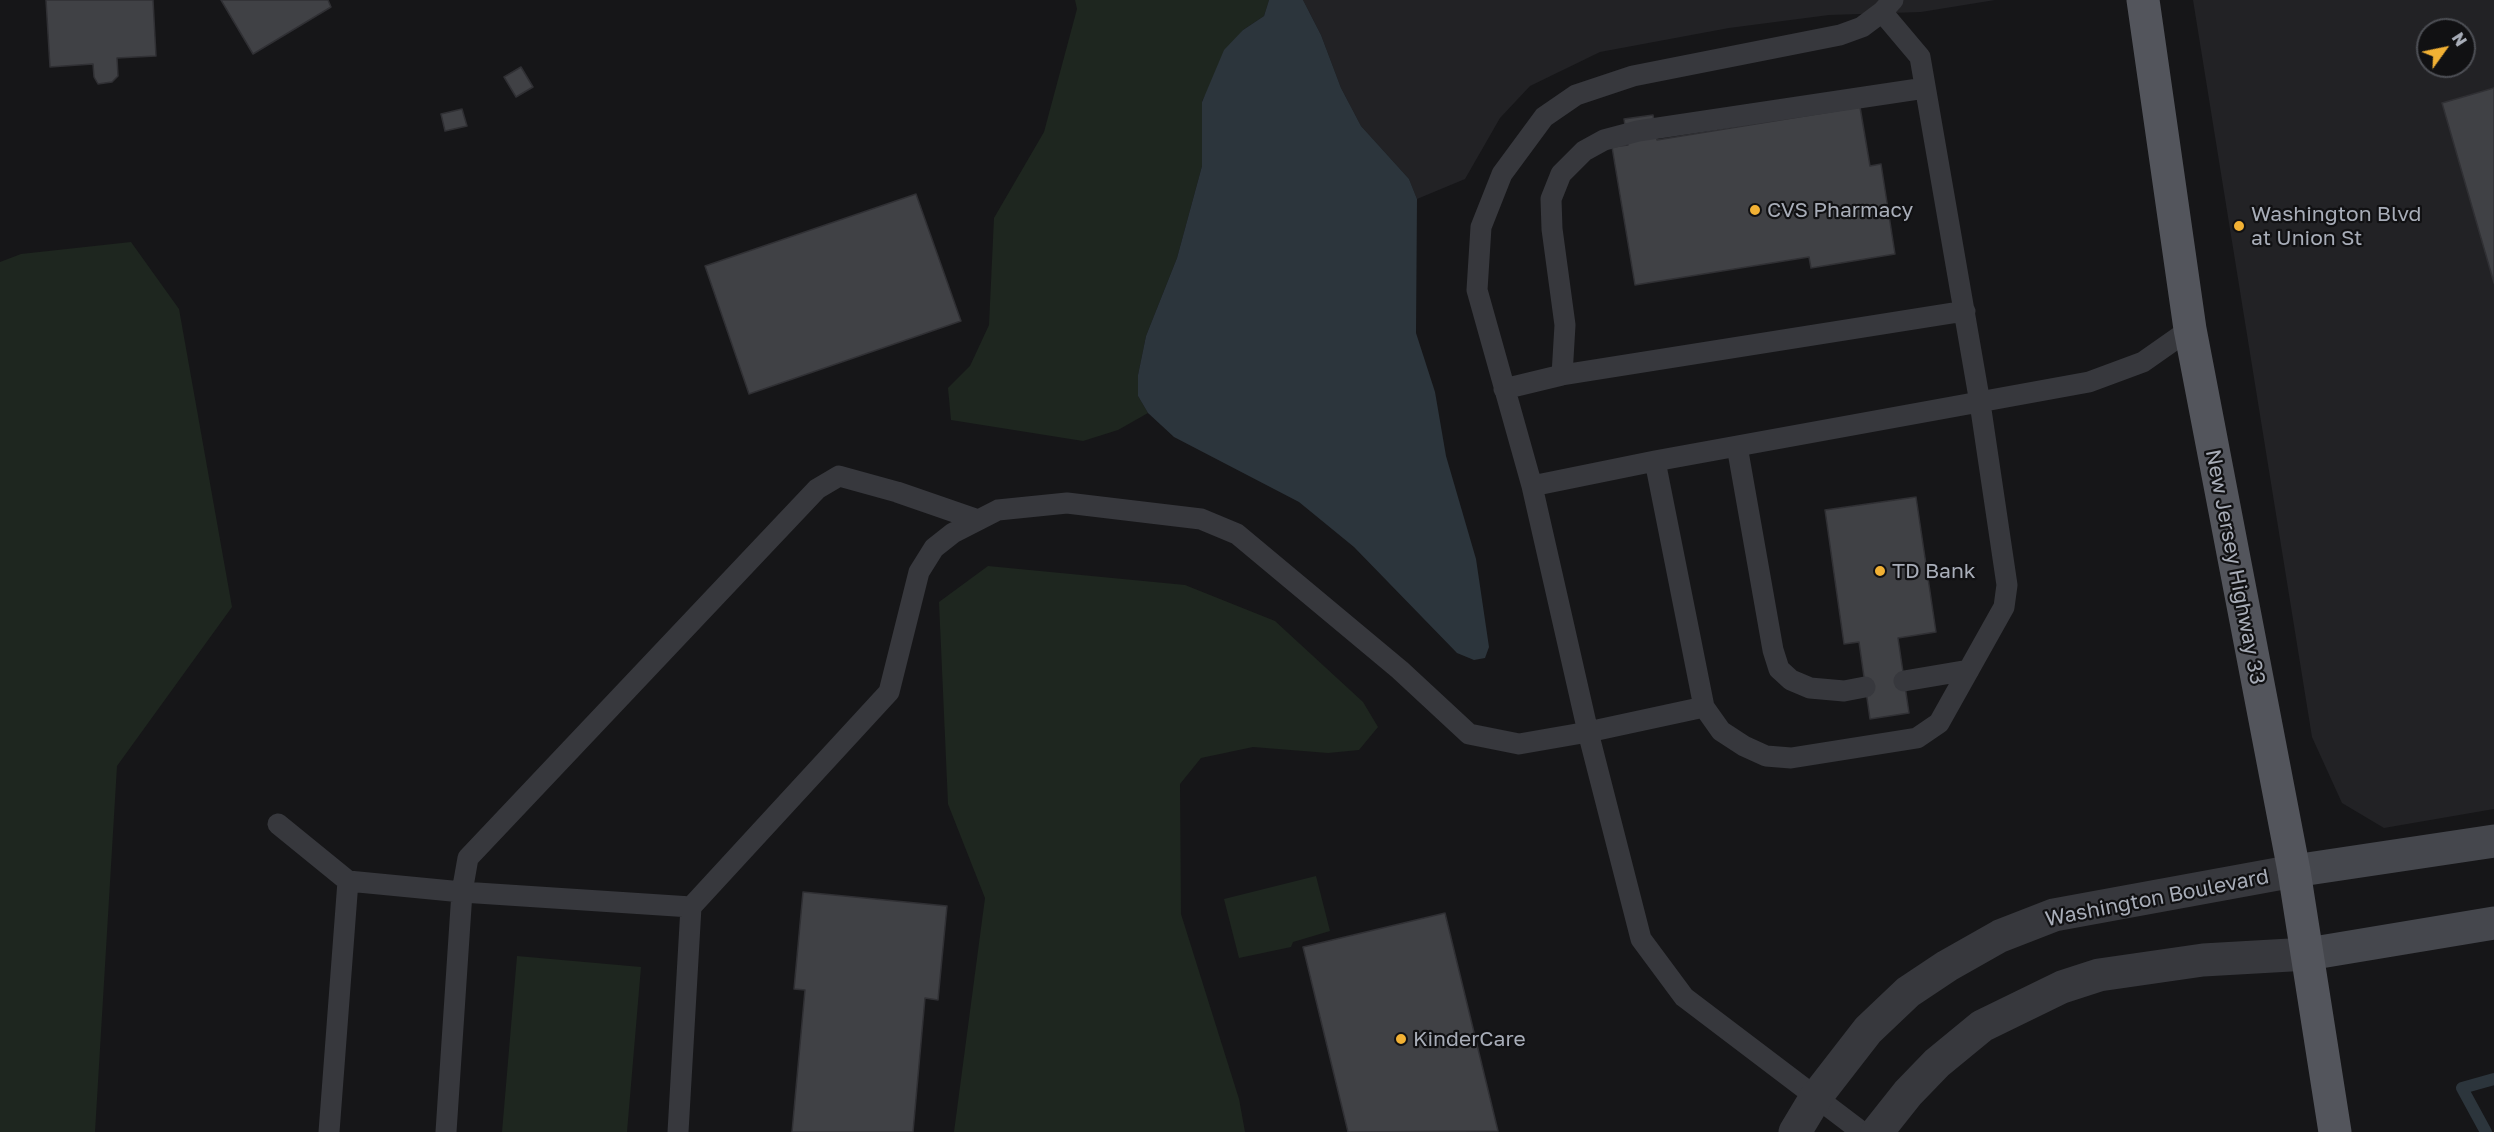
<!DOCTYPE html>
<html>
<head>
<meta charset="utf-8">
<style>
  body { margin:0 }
  #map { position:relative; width:2494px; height:1132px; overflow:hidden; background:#161618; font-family:"Golos Text",sans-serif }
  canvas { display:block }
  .north { position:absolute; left:2416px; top:18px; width:60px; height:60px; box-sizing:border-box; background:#111113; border:2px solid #4d4f55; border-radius:50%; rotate:57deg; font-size:16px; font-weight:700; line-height:24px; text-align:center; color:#a8adb8 }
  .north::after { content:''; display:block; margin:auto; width:21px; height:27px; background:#f2b134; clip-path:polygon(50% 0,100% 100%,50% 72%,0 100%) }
</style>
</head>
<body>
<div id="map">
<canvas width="2494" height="1132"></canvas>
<div class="north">N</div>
</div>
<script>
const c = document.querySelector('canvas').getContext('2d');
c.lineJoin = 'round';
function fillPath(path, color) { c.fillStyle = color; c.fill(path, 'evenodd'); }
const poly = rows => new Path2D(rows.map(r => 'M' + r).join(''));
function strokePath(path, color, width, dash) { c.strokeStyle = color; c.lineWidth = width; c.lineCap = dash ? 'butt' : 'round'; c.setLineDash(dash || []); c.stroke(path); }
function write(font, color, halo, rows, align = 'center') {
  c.font = font + ' "Golos Text",sans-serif'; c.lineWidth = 4.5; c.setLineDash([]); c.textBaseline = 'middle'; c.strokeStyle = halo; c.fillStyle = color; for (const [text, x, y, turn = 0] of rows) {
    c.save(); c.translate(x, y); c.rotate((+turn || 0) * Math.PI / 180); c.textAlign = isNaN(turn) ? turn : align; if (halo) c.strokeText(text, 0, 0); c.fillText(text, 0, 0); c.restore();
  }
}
fillPath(poly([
  [1303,0,1995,0,1921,12,1829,15,1729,28,1600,52,1530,86,1500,118,1465,179,1417,199,1409,179,1361,126,1341,88,1321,35],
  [2193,0,2494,0,2494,809,2384,828,2342,803,2312,737],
  [2428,30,2464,30,2464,66,2428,66]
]), '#222225');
fillPath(poly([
  [1075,0,1269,0,1264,16,1243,30,1202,101,1202,166,1177,258,1146,336,1138,375,1138,396,1148,413,1118,430,1083,441,951,420,948,388,970,366,989,325,994,218,1044,132,1077,9],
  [131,242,179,309,232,607,117,766,95,1132,0,1132,0,262,21,254],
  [988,566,1185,585,1275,621,1363,702,1378,727,1359,750,1328,753,1253,747,1201,758,1180,784,1181,914,1239,1099,1245,1132,954,1132,985,898,948,804,939,602],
  [1316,876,1330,931,1293,942,1291,947,1239,958,1224,899],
  [517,956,641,967,627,1132,502,1132]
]), '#1e261f');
fillPath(poly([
  [1269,0,1303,0,1321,35,1341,88,1361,126,1409,179,1417,199,1416,333,1435,392,1446,456,1476,559,1489,647,1485,658,1474,660,1457,653,1354,547,1299,502,1174,437,1148,413,1138,396,1138,375,1146,336,1177,258,1202,166,1202,102,1224,50,1243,30,1264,16]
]), '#2c353c');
strokePath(poly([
  [2486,1132,2462,1088,2494,1079]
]), '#2c353c', 12);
const building = poly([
  [46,0,153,0,156,56,117,58,118,76,112,82,98,84,94,77,93,64,50,67,46,0],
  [221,0,328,0,331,7,253,54,221,0],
  [521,67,533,87,516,97,504,77,521,67],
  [2494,88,2494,283,2442,103,2494,88],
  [1860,107,1870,166,1881,164,1895,254,1811,268,1809,257,1635,285,1612,147,1628,145,1624,119,1653,115,1657,140,1860,107],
  [462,109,467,126,445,131,441,114,462,109],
  [916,194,961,321,749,394,705,266,916,194],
  [1916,497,1936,632,1898,638,1909,713,1870,719,1859,642,1844,644,1825,510,1916,497],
  [803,892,947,906,938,1000,925,998,913,1132,792,1132,805,990,794,989,803,892],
  [1445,913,1498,1131,1348,1132,1303,947,1445,913]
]);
fillPath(building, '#404145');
strokePath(building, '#303034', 1.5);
strokePath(poly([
  [1562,375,1565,325,1552,229,1551,199,1561,174,1584,151,1604,140,1638,131,1925,88],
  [1504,389,1562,375,1965,311],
  [1737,446,1773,650,1779,669,1791,680,1810,688,1844,691,1865,687],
  [1655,461,1704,707,1721,731,1744,746,1766,756,1791,758,1917,738,1939,723,2004,607,2007,585,1980,403,1920,57,1882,12],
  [1532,486,1655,461,2089,382,2143,362,2190,329],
  [1904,681,1969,670],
  [278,824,348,881,462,892,691,907],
  [329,1132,348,881],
  [446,1132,462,892,468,858,817,489,839,476,897,492,978,520],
  [678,1132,691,907,889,692,919,572,934,548,953,533,998,510,1067,503,1201,519,1237,534,1400,670,1469,734,1519,744,1588,732,1704,707],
  [1862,1132,1684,997,1641,939,1588,732,1532,486,1477,290,1481,227,1502,174,1544,117,1576,95,1633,76,1840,35,1862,27,1882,12,1893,0]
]), '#37383d', 21);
strokePath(poly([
  [1795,1132,1816,1097,1868,1030,1908,992,1947,966,2000,936,2054,915,2294,871],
  [1877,1132,1908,1093,1937,1063,1982,1026,2062,987,2099,975,2203,960,2308,954]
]), '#37383d', 33);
strokePath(poly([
  [2294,871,2494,841],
  [2308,954,2494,923]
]), '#45474d', 33);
strokePath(poly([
  [2143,0,2190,329,2294,871,2335,1132]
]), '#53555c', 33);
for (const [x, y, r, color] of [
  [1755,210,6,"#f2b134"],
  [2239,226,6,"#f2b134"],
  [1880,571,6,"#f2b134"],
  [1401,1039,6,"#f2b134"]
]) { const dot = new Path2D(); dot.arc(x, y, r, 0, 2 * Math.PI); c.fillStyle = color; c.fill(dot); strokePath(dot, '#111113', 2); }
write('21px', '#a8adb8', '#111113', [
  ["CVS Pharmacy",1767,210],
  ["Washington Blvd",2251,214],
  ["at Union St",2251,238],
  ["TD Bank",1892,571],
  ["KinderCare",1413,1039]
], 'left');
write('21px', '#a8adb8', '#111113', [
  ["New Jersey Highway 33",2235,567,79],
  ["Washington Boulevard",2157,898,-11]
]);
</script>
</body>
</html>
